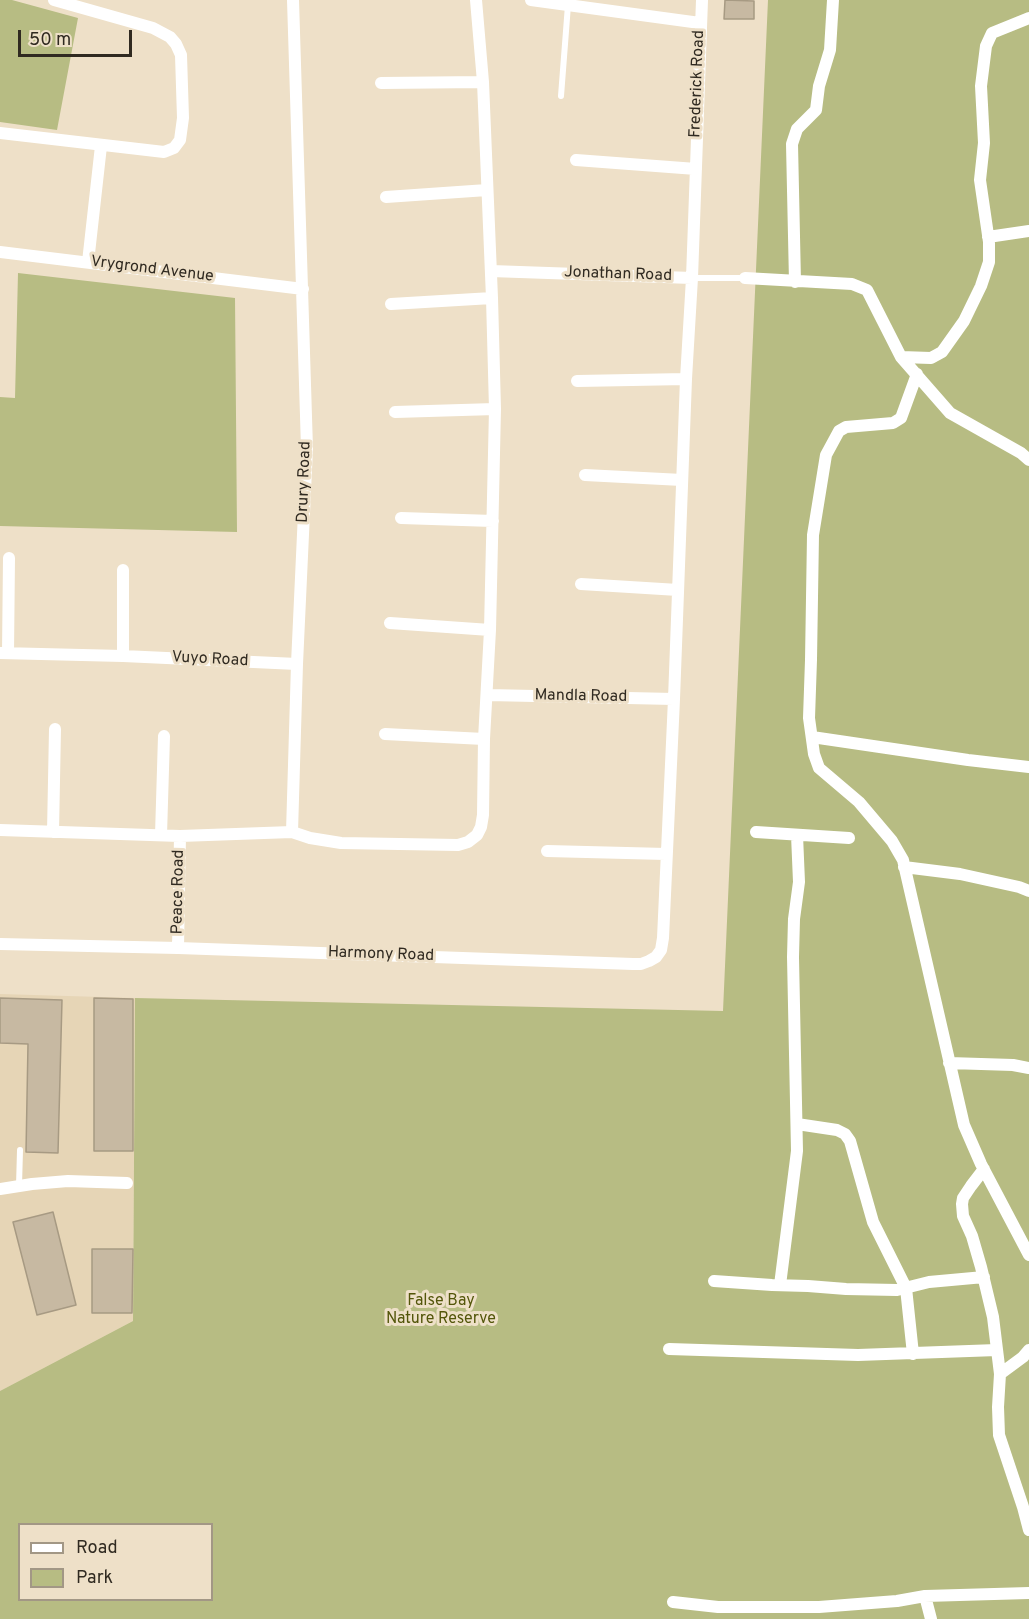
<!DOCTYPE html>
<html>
<head>
<meta charset="utf-8">
<style>
  body { margin:0 }
  #map { position:relative; width:1029px; height:1619px; overflow:hidden; background:#eee0c8; font-family:Overpass,sans-serif }
  canvas { display:block }
  .legend { position:absolute; left:18px; top:1523px; width:195px; height:78px; box-sizing:border-box; background:#eee0c8; border:2px solid #a29785; margin:0; padding:8px 10px; list-style:none; font-size:18px; color:#302a21 }
  .legend li { display:flex; align-items:center; gap:12px; height:30px }
  .legend b { width:30px; border:2px solid #a29785 }
  .scale { position:absolute; left:18px; top:30px; width:114px; height:27px; box-sizing:border-box; border:3px solid #302a21; border-top:0; padding-left:8px; font-size:18px; line-height:21px; white-space:nowrap; color:#302a21; -webkit-text-stroke:4px #eee0c8; paint-order:stroke }
</style>
</head>
<body>
<div id="map">
<canvas width="1029" height="1619"></canvas>
<ul class="legend">
<li><b style="height:8px;background:#fff"></b>Road</li>
<li><b style="height:16px;background:#b7bc83"></b>Park</li>
</ul>
<div class="scale">50 m</div>
</div>
<script>
const c = document.querySelector('canvas').getContext('2d');
c.lineJoin = 'round';
function fillPath(path, color) { c.fillStyle = color; c.fill(path, 'evenodd'); }
const poly = rows => new Path2D(rows.map(r => 'M' + r).join(''));
function strokePath(path, color, width, dash) { c.strokeStyle = color; c.lineWidth = width; c.lineCap = dash ? 'butt' : 'round'; c.setLineDash(dash || []); c.stroke(path); }
function write(font, color, halo, rows, align = 'center') {
  c.font = font + ' Overpass,sans-serif'; c.lineWidth = 6; c.setLineDash([]); c.textBaseline = 'middle'; c.strokeStyle = halo; c.fillStyle = color; for (const [text, x, y, turn = 0] of rows) {
    c.save(); c.translate(x, y); c.rotate((+turn || 0) * Math.PI / 180); c.textAlign = isNaN(turn) ? turn : align; if (halo) c.strokeText(text, 0, 0); c.fillText(text, 0, 0); c.restore();
  }
}
fillPath(poly([
  [0,994,135,998,133,1321,0,1391]
]), '#e6d5b6');
fillPath(poly([
  [0,0,12,0,78,18,57,130,0,122],
  [768,0,1029,0,1029,1619,0,1619,0,1391,133,1321,135,998,723,1011],
  [20,1524,212,1524,212,1600,20,1600],
  [18,273,235,298,237,532,0,526,0,397,15,398]
]), '#b7bc83');
const building = poly([
  [725,0,754,1,754,19,724,19,725,0],
  [0,998,62,1000,58,1153,26,1152,28,1044,0,1043,0,998],
  [94,998,133,999,133,1151,94,1151,94,998],
  [53,1212,76,1305,37,1315,13,1222,53,1212],
  [92,1249,133,1249,132,1313,92,1313,92,1249]
]);
fillPath(building, '#c7b9a2');
strokePath(building, '#a79a83', 1.5);
strokePath(poly([
  [561,96,568,5],
  [693,278,745,278],
  [19,1186,20,1150]
]), '#fff', 6);
strokePath(poly([
  [531,0,700,23],
  [381,83,483,82],
  [0,133,164,152,174,148,180,140,183,118,181,55,176,44,170,37,153,28,54,0],
  [576,160,696,169],
  [386,197,487,190],
  [988,237,1029,231],
  [0,252,303,289],
  [88,262,101,146],
  [491,271,692,278],
  [745,278,852,284,867,290,901,357,950,413,1021,453,1029,460],
  [795,282,792,144,797,129,816,110,819,86,830,50,833,0],
  [391,304,492,298],
  [901,357,931,358,942,352,964,321,981,286,989,262,989,242,980,180,984,143,981,86,986,46,992,33,1029,18],
  [917,374,901,418,893,423,846,427,839,431,826,455,813,535,811,660,809,718,814,754,819,768,859,802,892,841,903,860,964,1125,981,1164,1029,1255],
  [577,381,686,379],
  [395,412,495,409],
  [585,475,682,480],
  [401,518,493,521],
  [123,570,123,656],
  [581,584,678,590],
  [390,623,490,630],
  [0,653,123,656,297,664],
  [8,653,9,558],
  [488,695,674,699],
  [385,734,484,739],
  [812,737,968,760,1029,767],
  [0,830,180,836,292,832,310,838,341,843,458,845,468,842,477,835,481,827,483,815,484,739,490,630,495,409,492,298,483,82,476,0],
  [53,832,55,729],
  [292,832,297,664,307,448,293,0],
  [756,832,849,838],
  [161,835,164,736],
  [547,851,666,854],
  [904,867,960,874,1019,887,1029,891],
  [0,944,178,948,633,964,641,964,649,961,656,957,661,950,663,938,674,699,686,379,692,278,702,0],
  [178,948,180,836],
  [949,1063,1013,1065,1029,1068],
  [797,1124,837,1130,845,1134,850,1141,873,1222,906,1288,913,1354],
  [984,1169,971,1186,963,1198,962,1204,963,1216,972,1236,981,1267,993,1317,1000,1374],
  [0,1189,32,1184,68,1181,127,1183],
  [714,1281,772,1285,808,1286,846,1289,897,1290,929,1282,984,1277],
  [780,1285,797,1151,793,957,794,919,799,882,797,835],
  [669,1349,858,1355,997,1350],
  [1029,1350,1023,1357,1000,1374,998,1407,999,1435,1023,1507,1029,1530],
  [925,1596,931,1619],
  [673,1602,718,1607,819,1607,897,1601,925,1596,1029,1593]
]), '#fff', 12);
write('16px', '#302a21', '#eee0c8', [
  ["Frederick Road",698,84,-88],
  ["Vrygrond Avenue",152,270,7],
  ["Jonathan Road",618,275,2],
  ["Drury Road",305,482,-88],
  ["Vuyo Road",210,660,3],
  ["Mandla Road",581,697,1],
  ["Peace Road",179,892,-89],
  ["Harmony Road",381,955,2]
]);
write('16px', '#53560a', '#eee0c8', [
  ["False Bay",441,1302],
  ["Nature Reserve",441,1320]
]);
</script>
</body>
</html>
